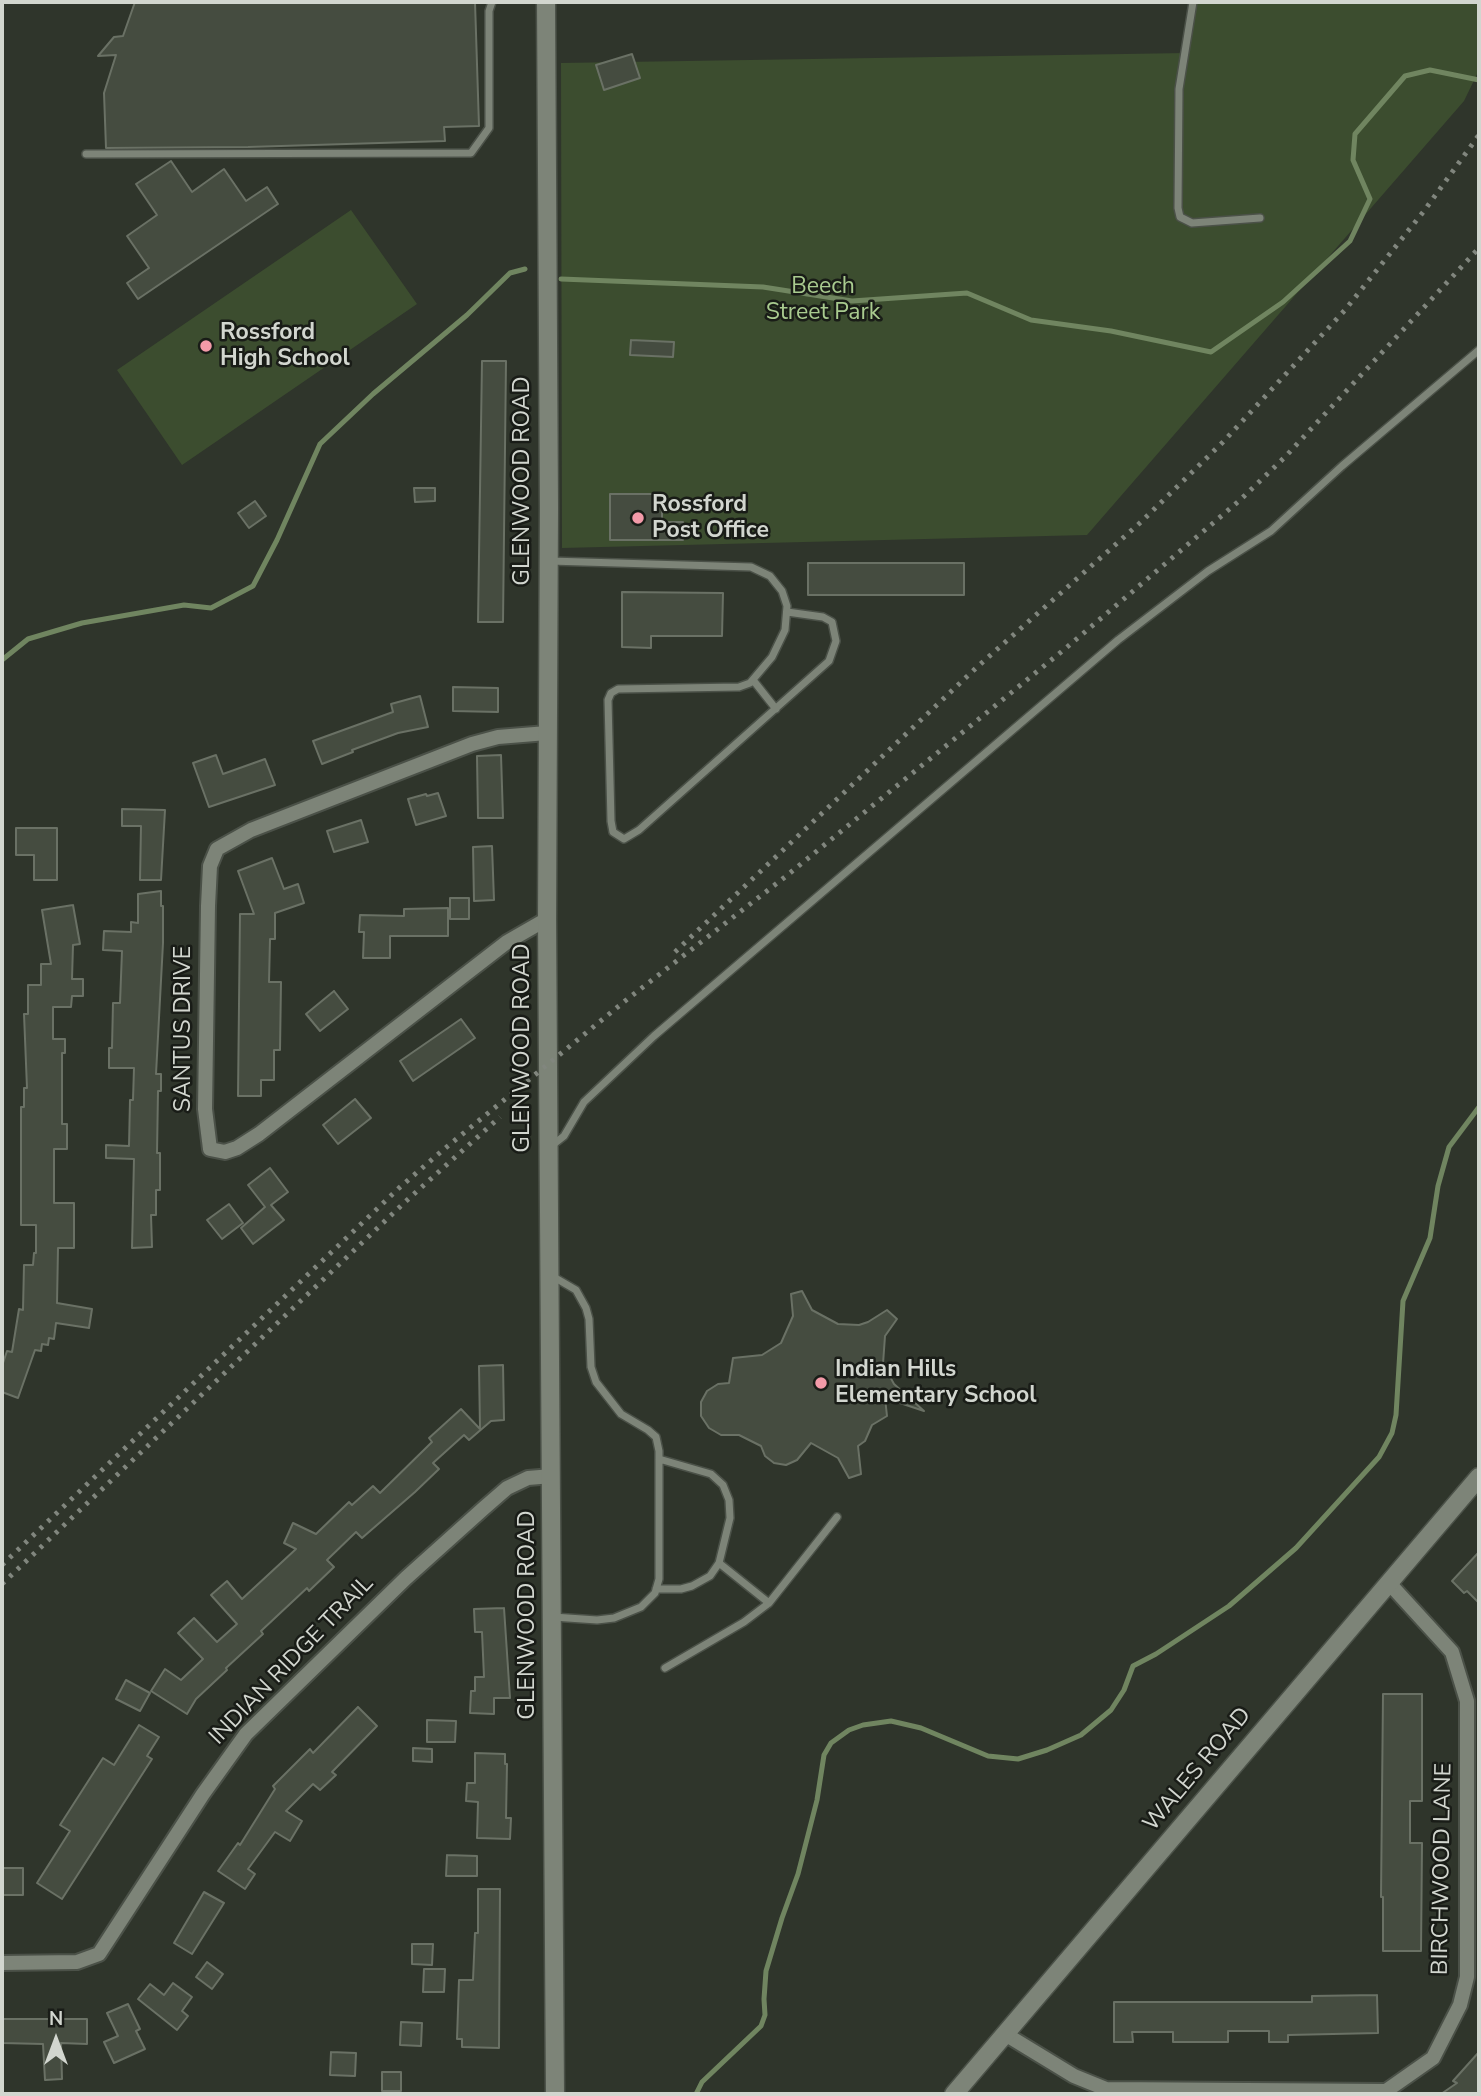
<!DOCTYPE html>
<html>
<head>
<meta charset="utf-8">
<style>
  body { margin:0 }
  #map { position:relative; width:1481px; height:2096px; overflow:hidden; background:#2f352b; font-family:"Nunito Sans",sans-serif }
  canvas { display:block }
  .frame { position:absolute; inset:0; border:4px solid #d2d6cf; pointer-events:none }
  .north { position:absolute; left:21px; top:2005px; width:70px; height:70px; -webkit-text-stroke:5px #191c17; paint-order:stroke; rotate:0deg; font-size:19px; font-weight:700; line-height:28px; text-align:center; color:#d2d6cf }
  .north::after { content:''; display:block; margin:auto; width:24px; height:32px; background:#d2d6cf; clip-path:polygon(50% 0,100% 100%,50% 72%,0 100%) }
</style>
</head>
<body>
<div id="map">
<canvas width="1481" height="2096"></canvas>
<div class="frame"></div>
<div class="north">N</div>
</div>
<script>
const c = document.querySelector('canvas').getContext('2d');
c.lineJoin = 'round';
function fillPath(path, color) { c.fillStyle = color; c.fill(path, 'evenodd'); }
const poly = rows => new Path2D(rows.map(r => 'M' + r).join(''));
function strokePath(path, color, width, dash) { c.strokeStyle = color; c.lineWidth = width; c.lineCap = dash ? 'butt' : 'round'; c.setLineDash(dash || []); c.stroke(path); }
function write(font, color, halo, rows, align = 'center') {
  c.font = font + ' "Nunito Sans",sans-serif'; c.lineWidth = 5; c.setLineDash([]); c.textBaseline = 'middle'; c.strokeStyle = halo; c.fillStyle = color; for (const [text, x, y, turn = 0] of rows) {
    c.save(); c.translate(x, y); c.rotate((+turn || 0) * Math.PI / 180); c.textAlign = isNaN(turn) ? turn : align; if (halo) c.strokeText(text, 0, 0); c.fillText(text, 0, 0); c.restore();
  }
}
fillPath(poly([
  [1191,2,1479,2,1479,70,1464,101,1087,535,562,548,561,63,1187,53],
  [351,210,417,304,182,465,117,370]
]), '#3c4d2f');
strokePath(poly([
  [561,279,763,287,852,301,967,293,1031,320,1111,331,1211,352,1283,302,1350,241,1370,199,1353,160,1355,134,1405,76,1430,70,1479,80],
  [2,660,28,639,82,623,184,605,211,608,253,586,277,540,320,444,373,394,467,315,510,273,525,269],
  [696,2094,702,2082,761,2026,765,2015,764,1999,766,1971,782,1918,798,1874,817,1800,824,1755,831,1743,849,1730,863,1725,891,1721,921,1728,988,1756,1018,1759,1047,1750,1081,1735,1111,1710,1124,1690,1133,1666,1156,1654,1229,1606,1296,1548,1379,1457,1392,1433,1396,1415,1403,1301,1430,1238,1438,1186,1449,1147,1479,1107]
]), '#708560', 5);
const building = poly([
  [135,2,475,2,479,126,444,127,445,141,248,147,106,148,104,93,116,55,98,56,114,37,123,36,135,2],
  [632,54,640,78,604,90,596,65,632,54],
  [171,161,192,192,224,169,246,201,267,187,278,204,138,299,127,283,149,268,127,236,157,215,136,184,171,161],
  [631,340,674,342,673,357,630,355,631,340],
  [482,361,506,361,503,622,478,622,482,361],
  [414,488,435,488,435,501,415,502,414,488],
  [610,494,662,494,662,522,683,522,683,540,610,540,610,494],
  [255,501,266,516,249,528,238,513,255,501],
  [808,563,964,563,964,595,808,595,808,563],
  [622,592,723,593,722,636,651,636,651,648,622,647,622,592],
  [453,687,498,688,498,712,453,711,453,687],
  [420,696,428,727,398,733,352,750,353,752,322,764,313,741,393,712,391,704,420,696],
  [216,755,223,774,265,759,275,785,209,807,193,763,216,755],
  [501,755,503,818,478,818,477,756,501,755],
  [438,793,446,816,416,825,408,799,426,794,427,796,438,793],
  [122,809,165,810,161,880,140,880,141,826,122,826,122,809],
  [361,820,368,842,334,852,327,831,361,820],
  [16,828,57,828,57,880,34,880,34,855,16,855,16,828],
  [492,846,494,900,474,901,473,847,492,846],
  [272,858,284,889,298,884,304,903,275,913,275,939,270,939,269,982,281,982,280,1050,274,1050,274,1080,261,1080,261,1096,238,1096,240,914,254,914,238,871,272,858],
  [161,891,161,906,163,906,163,943,156,1074,161,1074,161,1091,158,1091,157,1153,160,1153,160,1190,156,1190,156,1215,151,1215,152,1247,132,1248,134,1159,106,1158,106,1145,129,1146,130,1100,133,1100,134,1068,109,1068,109,1048,112,1048,113,1003,120,1003,122,951,103,950,104,931,131,932,131,922,138,923,138,894,161,891],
  [450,898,469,898,469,919,450,919,450,898],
  [73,905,80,944,73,945,72,979,83,979,83,996,72,996,71,1007,53,1007,53,1039,65,1039,65,1053,62,1053,62,1124,67,1124,67,1149,54,1149,54,1203,74,1203,74,1248,58,1248,57,1303,92,1309,89,1328,56,1323,54,1339,49,1338,48,1345,42,1344,41,1351,35,1350,18,1398,2,1392,2,1366,7,1351,12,1352,19,1309,23,1310,24,1265,33,1265,34,1253,36,1253,36,1225,21,1225,21,1107,24,1107,24,1088,27,1088,24,1014,28,1014,28,985,41,985,41,964,51,964,42,910,73,905],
  [448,908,448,936,390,936,390,958,363,958,364,932,359,932,360,915,404,916,404,909,448,908],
  [334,991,348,1009,320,1031,306,1014,334,991],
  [461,1019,475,1038,413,1081,400,1061,461,1019],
  [355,1099,371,1118,338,1144,323,1125,355,1099],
  [270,1168,288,1192,271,1205,284,1220,253,1244,241,1228,265,1207,248,1185,270,1168],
  [229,1204,243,1223,222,1239,207,1220,229,1204],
  [802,1291,812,1310,838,1324,859,1325,868,1322,887,1310,897,1319,885,1336,883,1364,894,1384,924,1411,885,1398,887,1416,872,1425,865,1441,858,1446,861,1474,849,1478,838,1458,811,1443,797,1460,786,1465,774,1463,765,1456,761,1446,739,1435,721,1435,709,1428,701,1416,701,1402,707,1391,718,1384,729,1383,733,1358,762,1355,781,1343,793,1316,791,1294,802,1291],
  [503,1365,504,1420,491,1421,469,1440,464,1435,433,1463,439,1469,415,1492,362,1538,356,1532,327,1560,334,1567,309,1591,307,1588,261,1631,263,1634,226,1668,227,1670,196,1699,187,1714,151,1691,165,1669,181,1680,203,1659,178,1633,194,1618,217,1642,237,1624,211,1595,227,1581,242,1599,296,1549,284,1543,293,1523,316,1534,349,1502,352,1505,373,1486,380,1493,432,1442,429,1438,461,1409,480,1429,479,1366,503,1365],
  [1479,1552,1479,1603,1467,1591,1464,1593,1452,1581,1479,1552],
  [504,1608,510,1698,494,1698,494,1714,470,1713,471,1691,475,1691,475,1677,484,1677,482,1632,475,1632,474,1609,504,1608],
  [126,1680,150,1693,140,1711,116,1699,126,1680],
  [1383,1694,1422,1694,1422,1801,1410,1801,1410,1843,1422,1843,1421,1951,1383,1951,1383,1897,1381,1897,1383,1694],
  [358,1707,377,1726,332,1772,336,1775,320,1790,313,1784,286,1811,302,1821,290,1841,275,1832,248,1869,255,1874,245,1889,218,1871,238,1843,240,1845,275,1789,273,1786,310,1749,313,1753,358,1707],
  [427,1720,456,1721,455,1742,427,1742,427,1720],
  [139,1725,159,1737,147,1756,152,1759,62,1899,37,1883,70,1831,60,1825,103,1758,114,1765,139,1725],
  [413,1748,432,1749,432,1762,413,1761,413,1748],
  [475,1753,505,1754,505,1764,507,1764,506,1818,511,1818,510,1839,477,1838,478,1802,466,1801,467,1783,475,1783,475,1753],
  [447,1855,477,1856,477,1876,446,1876,447,1855],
  [2,1868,23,1868,23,1895,2,1895,2,1868],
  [478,1889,500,1889,499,2048,462,2047,462,2039,457,2039,459,1980,473,1980,475,1933,478,1933,478,1889],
  [204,1892,224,1903,192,1954,174,1943,204,1892],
  [412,1944,433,1944,432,1965,412,1964,412,1944],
  [207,1962,223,1974,212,1989,196,1977,207,1962],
  [424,1969,445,1969,444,1992,423,1992,424,1969],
  [173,1983,192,1997,182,2011,188,2016,177,2030,138,1999,150,1984,164,1995,173,1983],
  [1377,1995,1378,2033,1288,2035,1288,2042,1269,2042,1269,2031,1228,2031,1228,2042,1173,2042,1173,2032,1132,2032,1133,2042,1114,2042,1114,2002,1312,2002,1312,1996,1377,1995],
  [128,2004,140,2029,136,2031,145,2049,114,2063,104,2042,118,2036,107,2013,128,2004],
  [2,2019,87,2019,87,2044,61,2043,62,2079,45,2080,43,2044,2,2043,2,2019],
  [401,2022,422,2023,421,2046,400,2045,401,2022],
  [331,2052,356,2053,355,2076,330,2075,331,2052],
  [1479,2052,1479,2094,1441,2094,1457,2083,1453,2081,1479,2052],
  [382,2072,401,2072,401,2091,382,2091,382,2072]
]);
fillPath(building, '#454c40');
strokePath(building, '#6a7165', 2);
const lane = poly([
  [1193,2,1179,89,1178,208,1180,217,1192,223,1260,218],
  [86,154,471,153,489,128,489,11,492,2],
  [550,561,751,567,770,576,782,591,787,606,785,630,772,657,750,683,739,687,618,689,611,693,608,700,611,821,613,832,624,839,639,830,829,661,836,641,832,622,823,617,787,612],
  [753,680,776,709],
  [550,1147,564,1136,584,1102,654,1036,1118,640,1208,571,1271,531,1342,466,1479,350],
  [552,1276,576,1290,586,1308,589,1319,591,1367,596,1382,621,1414,648,1430,656,1437,659,1451,659,1579,655,1593,641,1607,614,1618,597,1620,553,1617],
  [719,1563,769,1603],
  [656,1589,681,1589,692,1586,710,1576,719,1563,730,1518,729,1500,723,1485,711,1474,659,1459],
  [665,1668,744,1622,769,1603,837,1517]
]);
const street = poly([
  [547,733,498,737,472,744,251,830,217,849,210,866,208,906,205,1109,210,1149,225,1152,237,1148,259,1134,507,942,547,919],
  [2,1963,77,1962,99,1954,203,1794,246,1734,406,1578,484,1508,507,1488,528,1478,552,1476],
  [1005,2034,1074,2076,1106,2089,1386,2091,1433,2058,1460,2005,1467,1977,1467,1701,1452,1652,1389,1583]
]);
const secondary = poly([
  [546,2,549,508,547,919,555,2094],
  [954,2094,1479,1477]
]);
strokePath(lane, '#4b5148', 10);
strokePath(street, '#4b5148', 18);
strokePath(secondary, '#4b5148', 21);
strokePath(lane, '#7d8478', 7);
strokePath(street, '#7d8478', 14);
strokePath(secondary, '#7d8478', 18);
strokePath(poly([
  [675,952,976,668,1141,522,1223,442,1345,310,1424,211,1479,135],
  [2,1565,399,1188,443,1150,625,1001,785,877,1066,648,1239,501,1285,457,1479,248],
  [2,1584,405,1202,500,1117]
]), '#81867e', 5, [3.5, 7]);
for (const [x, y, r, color] of [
  [206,346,7,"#f39aa8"],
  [638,518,7,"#f39aa8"],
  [821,1383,7,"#f39aa8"]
]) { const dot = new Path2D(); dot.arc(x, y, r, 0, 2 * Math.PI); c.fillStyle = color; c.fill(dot); strokePath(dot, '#191c17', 2.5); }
write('23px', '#a9cb8f', '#191c17', [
  ["Beech",823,287],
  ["Street Park",823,313]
]);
write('bold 23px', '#d2d6cf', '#191c17', [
  ["Rossford",220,333],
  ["High School",220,359],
  ["Rossford",652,505],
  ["Post Office",652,531],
  ["Indian Hills",835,1370],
  ["Elementary School",835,1396]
], 'left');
write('23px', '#d2d6cf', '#191c17', [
  ["GLENWOOD ROAD",523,481,-90],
  ["SANTUS DRIVE",184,1029,-90],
  ["GLENWOOD ROAD",523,1048,-90],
  ["GLENWOOD ROAD",528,1615,-90],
  ["INDIAN RIDGE TRAIL",292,1661,-46],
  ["WALES ROAD",1198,1770,-50],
  ["BIRCHWOOD LANE",1443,1869,-89]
]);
</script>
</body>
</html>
